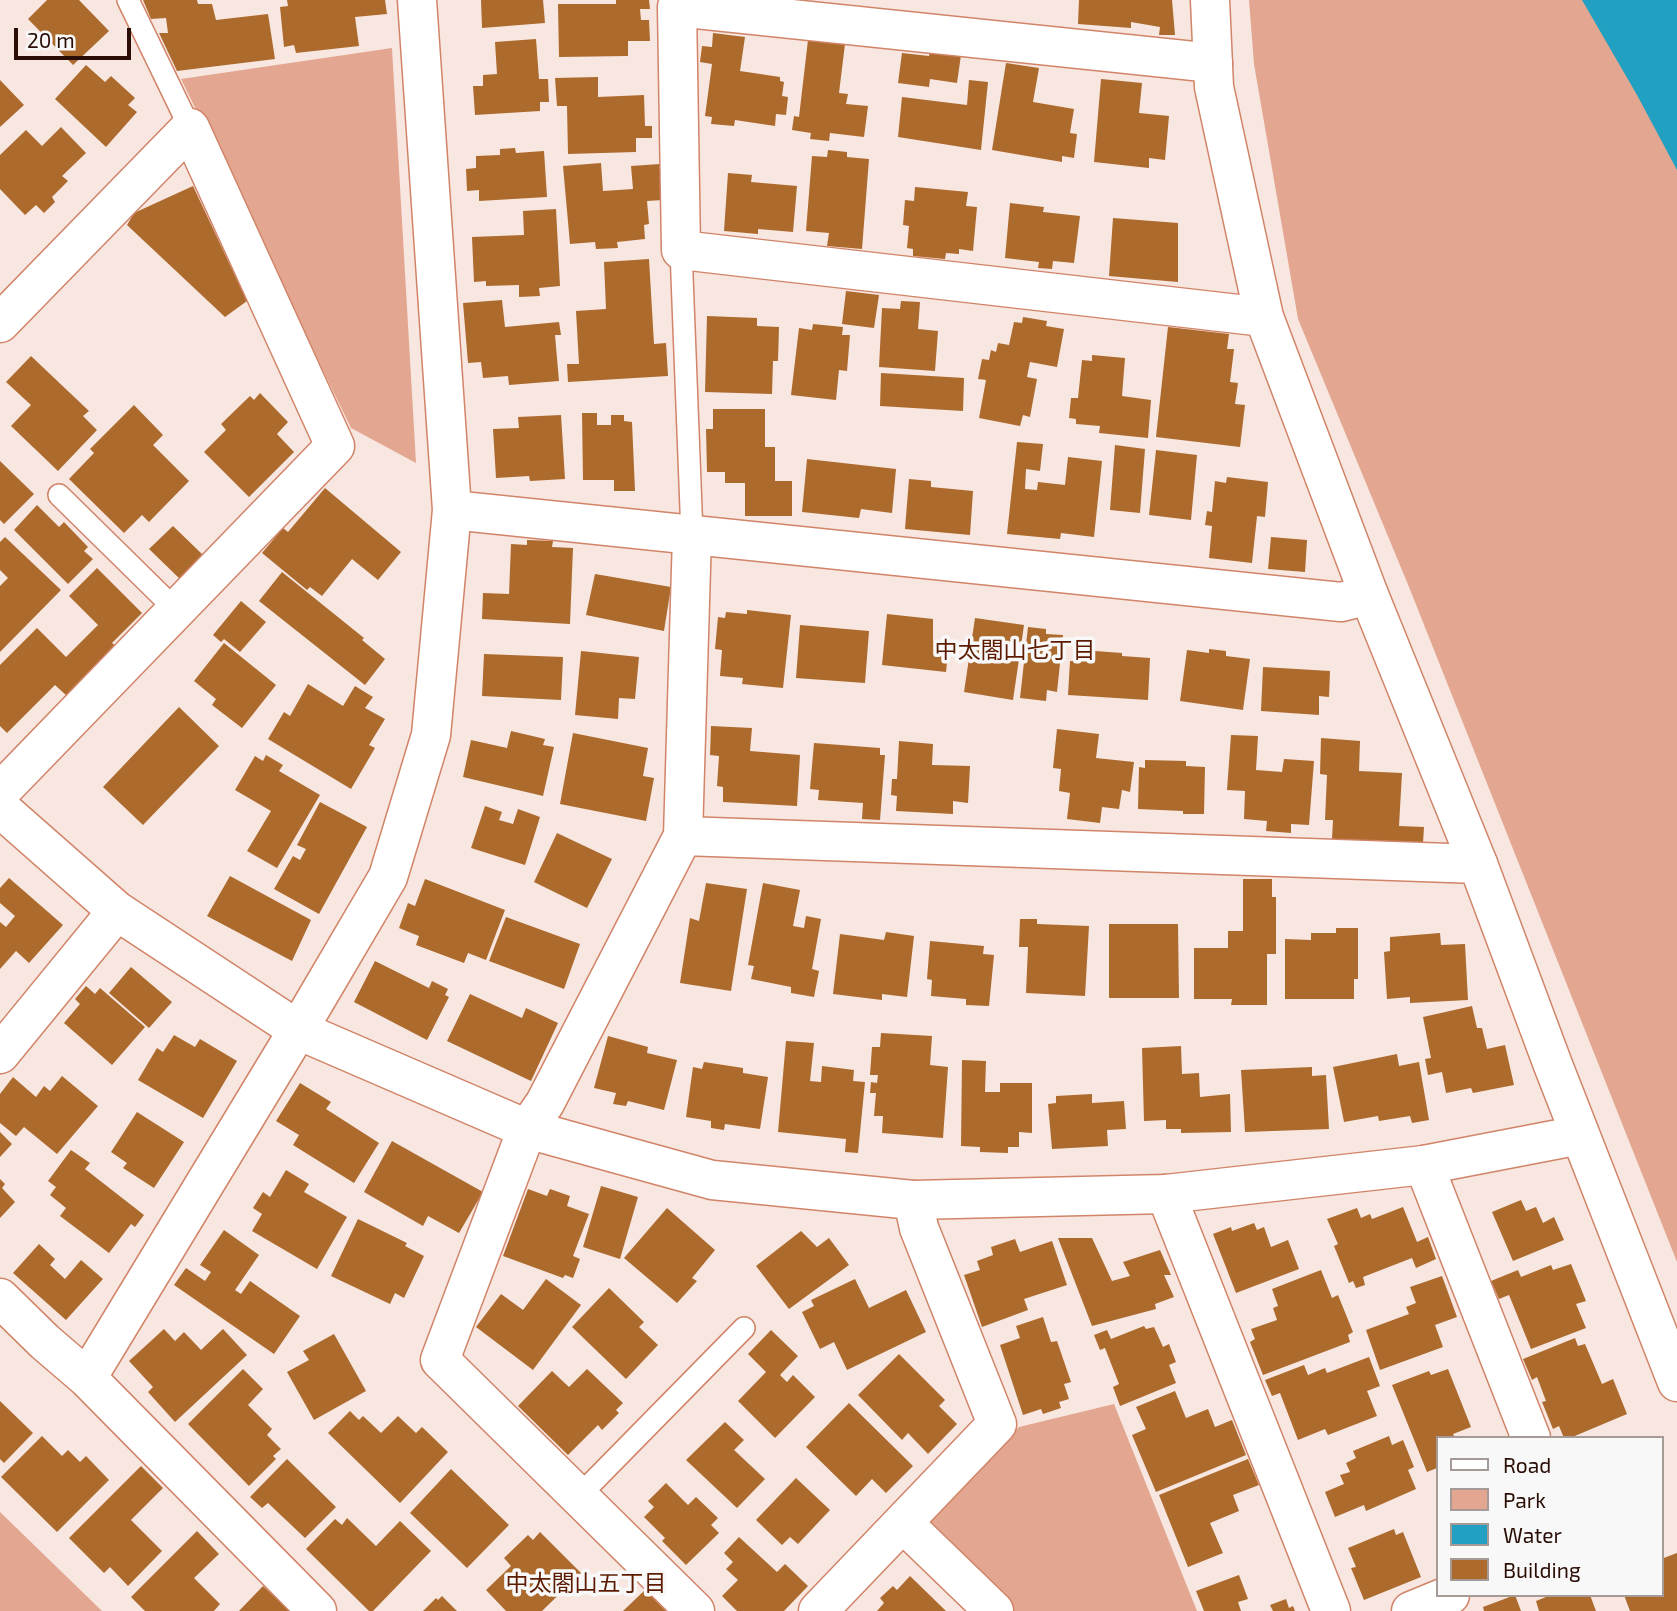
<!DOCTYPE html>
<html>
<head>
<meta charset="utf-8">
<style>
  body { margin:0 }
  #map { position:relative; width:1677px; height:1611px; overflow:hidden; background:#f8e6e0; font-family:"Exo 2",sans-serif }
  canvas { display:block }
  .legend { position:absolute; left:1436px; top:1436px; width:228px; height:161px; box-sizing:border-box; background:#f8f8f8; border:2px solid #a69a96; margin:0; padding:9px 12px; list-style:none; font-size:21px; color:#2a0d04 }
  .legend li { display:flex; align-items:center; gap:14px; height:35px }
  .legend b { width:35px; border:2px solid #a69a96 }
  .scale { position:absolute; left:14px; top:28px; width:117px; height:32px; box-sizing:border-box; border:4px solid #2a0d04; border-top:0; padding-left:9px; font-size:21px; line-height:24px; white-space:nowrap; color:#2a0d04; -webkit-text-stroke:5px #f8f8f8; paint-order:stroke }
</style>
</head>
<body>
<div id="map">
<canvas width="1677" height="1611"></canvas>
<ul class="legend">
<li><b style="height:9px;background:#fff"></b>Road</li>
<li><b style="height:19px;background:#e3a791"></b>Park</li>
<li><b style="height:19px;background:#22a0c1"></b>Water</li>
<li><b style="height:19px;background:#ac6a2d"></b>Building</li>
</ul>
<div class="scale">20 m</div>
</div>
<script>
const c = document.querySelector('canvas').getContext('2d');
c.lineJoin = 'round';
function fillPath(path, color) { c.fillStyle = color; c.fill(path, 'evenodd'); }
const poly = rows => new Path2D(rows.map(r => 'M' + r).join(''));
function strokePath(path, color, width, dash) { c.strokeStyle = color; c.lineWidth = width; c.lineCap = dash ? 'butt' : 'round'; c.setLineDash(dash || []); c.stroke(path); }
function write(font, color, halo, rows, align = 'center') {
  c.font = font + ' "Exo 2","Noto Sans JP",sans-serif'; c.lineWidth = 7; c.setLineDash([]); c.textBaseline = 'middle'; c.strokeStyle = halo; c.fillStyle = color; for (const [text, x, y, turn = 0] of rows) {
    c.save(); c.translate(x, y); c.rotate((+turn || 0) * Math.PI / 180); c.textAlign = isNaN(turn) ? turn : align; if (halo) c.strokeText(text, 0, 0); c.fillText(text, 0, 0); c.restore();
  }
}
fillPath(poly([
  [1249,0,1677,0,1677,1262,1409,587,1298,319,1254,64],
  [392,48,416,463,351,428,181,79],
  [1114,1404,1197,1611,1011,1611,925,1526,1019,1427],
  [0,1512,102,1611,0,1611]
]), '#e3a791');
fillPath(poly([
  [1582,0,1677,0,1677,170,1637,95]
]), '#22a0c1');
fillPath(poly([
  [47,0,79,0,109,31,73,65,28,19],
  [143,0,197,0,198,4,212,4,216,20,268,14,275,59,177,71,159,33,168,33,166,18,151,19],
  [287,0,385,0,387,14,355,17,359,46,296,53,294,45,284,47,280,7,288,6],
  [481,0,543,0,545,23,482,28],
  [616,0,649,0,650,9,640,9,641,20,649,20,650,41,628,41,628,56,559,57,558,4,616,4],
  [1079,0,1172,0,1175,35,1159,35,1160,27,1131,22,1131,28,1078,24],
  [713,33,745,37,740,71,780,77,780,81,784,82,782,96,788,97,786,115,776,114,775,126,735,120,734,126,711,124,712,117,705,116,712,64,700,62,702,46,712,47],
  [536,39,539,79,548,79,549,102,540,102,540,111,475,115,473,86,483,86,483,75,497,74,495,42],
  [808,40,845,44,839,93,848,94,846,104,868,106,864,137,830,133,829,141,810,139,811,133,792,130,794,116,799,117],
  [930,51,961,55,957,83,930,79,929,87,898,83,902,53,929,56],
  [1006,63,1039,68,1033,102,1074,109,1070,133,1077,134,1074,158,1062,156,1062,162,992,150],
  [86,65,105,82,111,76,135,98,128,105,137,112,106,147,55,99],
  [598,77,598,97,644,95,645,126,652,126,652,138,636,138,636,152,568,154,567,106,557,106,555,78],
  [1101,79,1142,83,1139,113,1169,116,1165,160,1149,158,1149,168,1094,162],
  [0,80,24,105,0,127],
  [969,80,988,82,981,150,898,137,902,97,967,105],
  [61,127,86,153,62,176,68,181,52,197,55,202,44,213,36,205,25,215,0,189,0,155,26,130,42,146],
  [515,148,516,153,544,151,547,197,479,201,479,190,467,191,466,169,476,168,476,156,500,155,500,149],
  [828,150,847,152,847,157,869,159,862,249,827,246,829,233,806,231,812,156,827,157],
  [601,163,603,191,633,189,631,166,660,164,663,200,647,201,649,224,644,225,645,239,617,242,618,248,596,249,595,242,570,244,563,166],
  [728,173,752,175,751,182,797,186,793,232,758,229,758,234,724,231],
  [193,186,247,301,225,317,127,225,134,213],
  [915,187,968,192,966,206,977,207,973,251,959,249,959,254,946,253,945,259,913,256,913,249,907,248,909,226,903,225,905,200,914,201],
  [1010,203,1044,207,1043,212,1080,216,1074,263,1053,261,1052,269,1038,268,1039,262,1005,258],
  [556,209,560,286,539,288,540,296,519,297,519,285,486,286,486,281,474,282,472,237,524,235,523,211],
  [1113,218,1178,223,1178,282,1109,276],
  [649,259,654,344,666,343,668,376,568,382,567,364,579,364,576,311,606,309,604,262],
  [846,291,879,295,874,328,842,324],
  [502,300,505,327,559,322,561,335,555,335,559,381,509,385,508,376,483,378,481,362,468,363,463,303],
  [901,301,920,302,918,329,938,331,935,371,879,367,882,308,900,309],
  [707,316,757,318,757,326,779,327,778,361,773,361,772,394,705,392],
  [1023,317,1047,321,1046,326,1064,329,1057,367,1030,362,1027,377,1037,379,1030,417,1023,415,1020,426,979,418,986,380,978,379,982,359,989,360,991,350,996,352,998,343,1009,345,1014,322,1022,323],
  [813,324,843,327,842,335,850,335,847,371,839,370,836,400,791,395,799,328,812,330],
  [1168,327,1229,334,1227,349,1234,349,1230,382,1238,383,1235,404,1245,405,1240,447,1156,437],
  [1092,355,1125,358,1122,396,1151,400,1148,438,1099,433,1100,426,1076,424,1076,419,1069,418,1071,398,1078,398,1082,360,1092,361],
  [31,356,89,411,83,416,97,430,58,471,11,426,31,405,6,382],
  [881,373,964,378,963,411,880,406],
  [260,393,288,422,277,434,294,452,249,497,204,452,226,430,221,424,250,396,254,400],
  [134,405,163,435,153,445,189,481,149,522,142,515,124,533,69,479,94,453,90,449],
  [713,409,765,409,765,447,775,447,775,481,792,481,792,516,745,516,745,483,725,483,725,472,707,472,706,429,713,429],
  [582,413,597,413,597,425,611,425,611,415,624,415,624,421,632,422,635,491,614,491,614,480,583,480],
  [561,415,565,479,530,481,529,476,496,478,493,429,519,428,518,417],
  [1017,442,1043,444,1040,471,1026,469,1025,489,1037,490,1038,482,1065,485,1068,457,1102,461,1094,537,1061,533,1060,539,1007,534],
  [1115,445,1145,449,1140,513,1110,510],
  [1156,450,1197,455,1191,520,1149,515],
  [807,459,896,469,892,513,861,509,859,518,802,512],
  [0,461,34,494,4,524,0,520],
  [1227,477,1268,482,1265,517,1257,516,1252,563,1209,558,1212,526,1205,525,1207,511,1212,512,1215,481,1226,483],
  [909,479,931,481,931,487,973,491,970,535,905,529],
  [325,488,401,552,378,580,352,559,322,596,310,587,307,590,262,553,283,528,288,532],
  [37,505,59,527,64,522,88,547,84,551,93,559,68,584,14,530],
  [173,526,203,555,180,579,149,549],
  [5,537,61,590,0,652,0,586,8,578,0,570,0,542],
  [1271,537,1307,540,1305,572,1268,569],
  [527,540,553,541,552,547,573,548,570,624,482,619,483,593,509,594,511,544,527,545],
  [97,568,142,613,112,643,117,647,67,696,55,685,7,733,0,726,0,665,37,628,66,657,98,625,69,596],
  [282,572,364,638,362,640,385,659,365,685,259,601],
  [595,574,671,587,664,631,586,615],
  [241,601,266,622,240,652,224,639,221,642,213,635],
  [747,610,791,615,783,688,742,684,743,678,720,676,722,650,715,649,718,617,725,618,726,612,747,614],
  [887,614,933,619,933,641,949,643,946,672,882,665],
  [975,618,1024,625,1013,700,964,692],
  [800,625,869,631,865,683,796,678],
  [1028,627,1046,629,1046,634,1063,635,1057,692,1047,690,1046,701,1020,698],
  [224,643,276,685,242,728,212,705,216,699,194,681],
  [1079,644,1095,645,1095,651,1122,653,1122,656,1150,658,1148,700,1068,695,1070,661,1077,661],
  [1209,649,1226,651,1226,656,1250,659,1243,710,1180,701,1187,650,1209,653],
  [581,651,639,657,635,699,619,698,618,719,575,715],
  [484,654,563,657,561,700,482,696],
  [1263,667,1330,671,1329,697,1319,696,1319,715,1261,711],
  [308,684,343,706,355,686,373,697,365,708,385,719,369,745,375,748,351,789,268,739,284,712,290,716],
  [179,707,219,746,143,825,103,787],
  [711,726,752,728,750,751,800,755,797,806,723,802,723,787,717,786,719,756,710,755],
  [1057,729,1099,734,1096,758,1134,762,1130,792,1122,790,1119,809,1102,807,1100,823,1067,819,1070,793,1059,791,1061,769,1053,768],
  [511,731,545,739,543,745,554,747,543,796,463,777,471,740,507,748],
  [573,733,648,748,643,776,654,778,646,821,560,804],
  [1231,735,1258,736,1256,770,1282,772,1284,759,1314,761,1309,825,1291,824,1291,833,1266,831,1267,821,1244,819,1245,791,1227,790],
  [1321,738,1360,741,1359,771,1402,773,1399,826,1424,827,1423,843,1332,839,1333,820,1325,820,1327,775,1320,774],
  [899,741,933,744,932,765,970,766,968,803,953,801,953,814,896,811,897,796,891,795,892,779,897,779],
  [814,743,880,748,880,755,885,755,880,820,862,819,863,803,818,800,819,790,810,789],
  [266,755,283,765,279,771,320,795,277,868,247,851,271,811,235,790,255,756,263,761],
  [1145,760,1186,761,1186,766,1205,767,1204,814,1183,814,1183,811,1138,809,1139,767,1145,768],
  [320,802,367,827,319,914,274,889,293,856,300,860,306,849,297,845],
  [485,806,502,812,499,820,513,824,518,809,540,817,525,865,471,848],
  [557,833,612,859,587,908,534,882],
  [230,876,311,920,292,961,207,916],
  [9,878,63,925,29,963,16,951,0,969,0,922,6,927,15,916,0,903,0,888],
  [425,879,505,910,486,960,468,953,464,963,416,945,419,936,399,928,408,903,415,906],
  [1243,879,1272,879,1272,897,1276,897,1276,954,1267,954,1267,1005,1231,1005,1232,999,1194,999,1194,948,1228,948,1228,931,1243,931],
  [706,883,747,889,731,991,680,983,690,918,699,921],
  [763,883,800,890,793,926,804,928,806,916,821,919,812,969,819,971,814,997,791,993,791,987,751,979,754,966,748,965],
  [506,917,580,944,564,989,489,961],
  [1020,919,1037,919,1037,924,1089,926,1085,996,1026,993,1028,947,1019,947],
  [1109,924,1178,924,1179,998,1109,998],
  [1336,928,1358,928,1358,979,1354,979,1354,999,1285,999,1285,939,1311,940,1311,933,1336,933],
  [886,932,914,936,907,997,882,994,882,1000,833,994,840,934,884,940],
  [1440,933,1441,945,1465,944,1468,1000,1410,1003,1410,997,1387,999,1384,952,1390,951,1390,937],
  [930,941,984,946,983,954,994,955,989,1006,966,1005,966,999,931,996,932,980,927,979],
  [375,961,429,988,432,981,448,989,445,995,449,997,427,1040,354,1002],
  [131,967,172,1002,149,1028,109,993],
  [86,986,95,994,100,988,145,1027,112,1065,64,1023,80,1004,75,999],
  [470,994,522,1018,526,1008,558,1023,531,1081,447,1041],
  [1472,1006,1477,1028,1482,1028,1487,1049,1505,1045,1514,1085,1473,1093,1471,1088,1446,1093,1442,1072,1428,1075,1425,1059,1431,1058,1423,1017],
  [881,1033,932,1036,930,1065,948,1067,943,1138,882,1133,883,1116,874,1116,876,1093,870,1093,871,1082,877,1083,878,1075,870,1075,872,1047,880,1047],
  [174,1035,195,1047,200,1039,237,1061,203,1118,138,1080,157,1048,163,1052],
  [608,1036,648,1047,647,1053,677,1060,664,1110,628,1101,626,1106,613,1104,616,1093,594,1088],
  [786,1041,814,1043,810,1081,821,1082,822,1066,854,1070,853,1081,865,1082,858,1153,845,1152,846,1139,778,1132],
  [1181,1046,1182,1074,1199,1073,1200,1097,1230,1094,1231,1132,1181,1133,1181,1129,1166,1129,1166,1120,1144,1121,1142,1048],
  [1397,1054,1399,1066,1419,1062,1429,1120,1412,1123,1410,1116,1379,1121,1378,1116,1344,1122,1333,1067],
  [962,1060,986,1061,985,1092,1000,1092,1000,1083,1032,1083,1032,1133,1019,1132,1019,1147,1008,1147,1008,1153,980,1152,980,1147,961,1146],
  [704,1062,743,1068,743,1073,768,1077,760,1129,725,1124,724,1130,711,1128,711,1121,686,1117,693,1067,702,1069],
  [1312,1067,1312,1076,1326,1075,1329,1129,1245,1132,1241,1070],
  [62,1076,98,1106,57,1154,24,1127,16,1136,0,1123,0,1094,13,1077,36,1097,44,1086,50,1091],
  [300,1083,331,1102,326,1109,379,1143,354,1183,293,1145,299,1135,276,1121],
  [1092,1094,1092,1103,1124,1101,1126,1129,1107,1130,1108,1146,1052,1149,1048,1104,1056,1103,1056,1096],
  [137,1112,184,1142,154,1188,123,1168,127,1163,111,1152],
  [0,1132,12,1144,0,1157],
  [392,1141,483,1192,459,1233,428,1216,423,1226,364,1192],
  [71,1150,90,1163,85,1169,144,1215,135,1227,131,1224,109,1253,60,1216,66,1208,50,1195,56,1187,48,1181],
  [286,1170,309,1184,304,1192,347,1217,317,1269,252,1231,262,1214,253,1208,263,1192,270,1197],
  [0,1179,5,1184,2,1188,15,1202,0,1218],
  [601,1186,638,1197,620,1259,583,1247],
  [528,1189,547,1196,550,1189,570,1196,567,1206,589,1214,573,1256,580,1259,573,1278,565,1275,563,1278,503,1256],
  [1521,1200,1526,1211,1536,1207,1543,1223,1554,1217,1564,1240,1513,1261,1492,1212],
  [1403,1207,1417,1242,1428,1237,1436,1259,1416,1268,1412,1258,1363,1277,1365,1285,1356,1288,1353,1281,1349,1283,1334,1246,1338,1244,1327,1219,1357,1208,1361,1218,1370,1214,1372,1219],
  [667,1208,715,1250,692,1278,697,1281,677,1303,624,1258],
  [358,1219,407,1243,405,1246,424,1256,404,1298,395,1293,390,1304,331,1276],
  [1254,1223,1257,1230,1264,1227,1271,1247,1288,1240,1299,1269,1236,1293,1213,1234,1231,1227,1232,1231],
  [224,1230,259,1255,235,1290,241,1294,250,1281,300,1316,274,1354,174,1285,186,1268,205,1281,211,1272,200,1265],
  [801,1231,817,1247,829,1238,849,1265,789,1309,756,1266],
  [1058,1238,1092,1238,1112,1281,1130,1276,1123,1262,1160,1250,1171,1275,1164,1275,1174,1297,1155,1304,1156,1309,1092,1326],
  [1015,1239,1020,1252,1052,1241,1067,1285,1024,1299,1028,1310,982,1327,964,1275,980,1270,977,1261,993,1255,991,1247],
  [39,1244,55,1259,50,1265,65,1279,81,1260,103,1279,66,1320,13,1273],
  [1571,1264,1586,1301,1576,1304,1586,1328,1531,1349,1509,1295,1499,1299,1491,1281,1518,1270,1521,1277,1551,1265,1553,1270],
  [1321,1270,1332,1298,1338,1295,1353,1332,1348,1335,1350,1342,1263,1375,1250,1342,1255,1339,1251,1329,1277,1320,1273,1308,1278,1306,1272,1289],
  [1442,1276,1457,1317,1435,1325,1443,1347,1380,1370,1366,1330,1409,1314,1406,1307,1416,1303,1410,1287],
  [546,1279,581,1305,533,1370,476,1327,501,1294,523,1310],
  [855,1279,869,1308,906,1290,926,1332,847,1370,834,1342,820,1349,802,1312,814,1306,811,1300],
  [609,1288,644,1322,639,1327,658,1345,626,1379,572,1327],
  [1043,1317,1051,1342,1057,1341,1071,1382,1064,1384,1069,1399,1059,1402,1061,1408,1043,1414,1041,1409,1023,1415,1000,1345,1020,1338,1016,1326],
  [1144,1326,1146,1329,1154,1327,1163,1347,1169,1344,1176,1362,1169,1365,1176,1383,1120,1406,1113,1387,1119,1384,1105,1348,1100,1350,1094,1335,1107,1330,1111,1339],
  [164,1329,175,1341,184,1332,201,1350,223,1329,247,1355,175,1422,148,1392,153,1387,129,1361],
  [771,1330,798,1356,780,1375,787,1382,793,1375,815,1397,775,1438,738,1401,766,1372,748,1354],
  [334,1334,366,1391,314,1420,287,1372,309,1360,303,1351],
  [1575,1338,1578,1346,1585,1344,1602,1384,1613,1379,1627,1414,1570,1438,1564,1438,1559,1426,1553,1429,1542,1402,1546,1401,1537,1377,1532,1380,1523,1359],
  [899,1354,945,1400,939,1406,957,1424,928,1454,908,1433,902,1440,858,1395],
  [1369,1357,1380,1386,1367,1391,1377,1416,1328,1435,1325,1429,1298,1440,1280,1393,1272,1396,1265,1380,1304,1365,1308,1375,1325,1368,1327,1373],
  [243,1369,263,1389,248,1405,272,1429,267,1435,281,1449,273,1456,276,1459,249,1486,188,1424],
  [587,1369,623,1403,616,1410,619,1413,602,1430,598,1425,568,1455,518,1406,552,1371,569,1387],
  [1448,1369,1471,1427,1453,1434,1455,1438,1437,1438,1437,1468,1427,1472,1392,1385,1429,1371,1431,1375],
  [1175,1391,1186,1418,1208,1409,1215,1427,1232,1420,1246,1455,1156,1492,1132,1435,1146,1429,1136,1407],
  [0,1401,33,1433,4,1463,0,1459],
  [849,1403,913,1466,886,1493,872,1479,856,1496,806,1447],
  [350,1411,359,1420,363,1416,381,1433,398,1416,416,1433,422,1427,448,1452,400,1503,328,1433],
  [725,1422,744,1440,734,1450,765,1479,737,1508,686,1460],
  [42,1436,62,1456,68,1450,80,1462,86,1456,109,1480,57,1532,1,1477],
  [1389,1436,1392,1445,1403,1440,1414,1467,1408,1470,1416,1489,1366,1511,1364,1505,1335,1517,1325,1492,1344,1484,1340,1475,1350,1472,1346,1463,1356,1458,1353,1451],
  [287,1459,336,1507,305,1538,268,1503,262,1508,250,1497],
  [1248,1459,1259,1485,1233,1495,1239,1511,1210,1523,1223,1553,1188,1567,1159,1495],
  [141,1466,163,1488,131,1520,162,1551,128,1586,110,1567,104,1573,69,1538],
  [451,1469,509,1525,467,1568,410,1513],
  [796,1478,830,1510,798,1544,790,1537,782,1545,756,1520],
  [666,1483,688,1505,696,1497,718,1518,711,1525,719,1533,686,1565,662,1541,665,1538,644,1517,654,1507,648,1501],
  [347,1518,376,1546,400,1521,431,1551,373,1611,369,1611,306,1549,335,1519,342,1525],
  [1394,1529,1396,1535,1403,1532,1421,1577,1364,1600,1351,1568,1356,1567,1348,1548],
  [197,1531,219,1554,194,1578,220,1604,214,1611,145,1611,131,1597],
  [540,1532,581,1573,542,1611,506,1611,486,1590,511,1566,504,1558,528,1535,533,1540],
  [739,1537,777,1572,785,1564,808,1586,784,1611,737,1611,722,1596,738,1580,726,1569,733,1562,724,1553],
  [1677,1553,1677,1611,1630,1611,1624,1595,1661,1595,1661,1559],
  [1239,1575,1248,1599,1238,1602,1241,1611,1204,1611,1196,1591],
  [910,1576,946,1611,877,1611,884,1603,880,1598,893,1586,897,1590],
  [263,1586,290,1611,239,1611],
  [645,1590,666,1611,623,1611],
  [1515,1595,1521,1611,1484,1611,1483,1607],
  [1551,1595,1590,1595,1596,1611,1539,1611,1536,1601],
  [442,1596,457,1611,423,1611,436,1598,438,1600],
  [1286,1599,1289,1608,1293,1606,1295,1611,1273,1611,1270,1605]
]), '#ac6a2d');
const lane = poly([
  [128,0,190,128],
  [681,250,692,535],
  [59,495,176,610],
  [578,1497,744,1328]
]);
const street = poly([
  [1213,63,677,7,681,250,1264,317],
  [0,323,190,128,335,446,0,792],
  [452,510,1341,602,1369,595],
  [692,535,683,836,545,1103,527,1129,440,1360,695,1611],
  [683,836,1478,864],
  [0,1054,117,911],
  [1424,1165,1531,1438],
  [1166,1194,1331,1611],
  [0,1298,45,1342,87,1378,317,1611],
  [87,1378,298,1030,388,877,431,735,452,510,417,0],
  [903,1523,994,1611],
  [818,1611,997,1424,919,1228,913,1200],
  [1411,1611,1450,1595]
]);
const secondary = poly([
  [1210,0,1214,87,1264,317,1369,595,1478,864,1553,1065,1677,1382],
  [0,808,117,911,298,1030,527,1129,712,1180,913,1200,1166,1194,1424,1165,1580,1135]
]);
strokePath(lane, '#d18468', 24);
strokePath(street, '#d18468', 41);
strokePath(secondary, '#d18468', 41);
strokePath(lane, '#fff', 21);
strokePath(street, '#fff', 38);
strokePath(secondary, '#fff', 38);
write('23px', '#5c1a00', '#f8f8f8', [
  ["中太閤山七丁目",1015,650],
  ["中太閤山五丁目",586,1583]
]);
</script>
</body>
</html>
